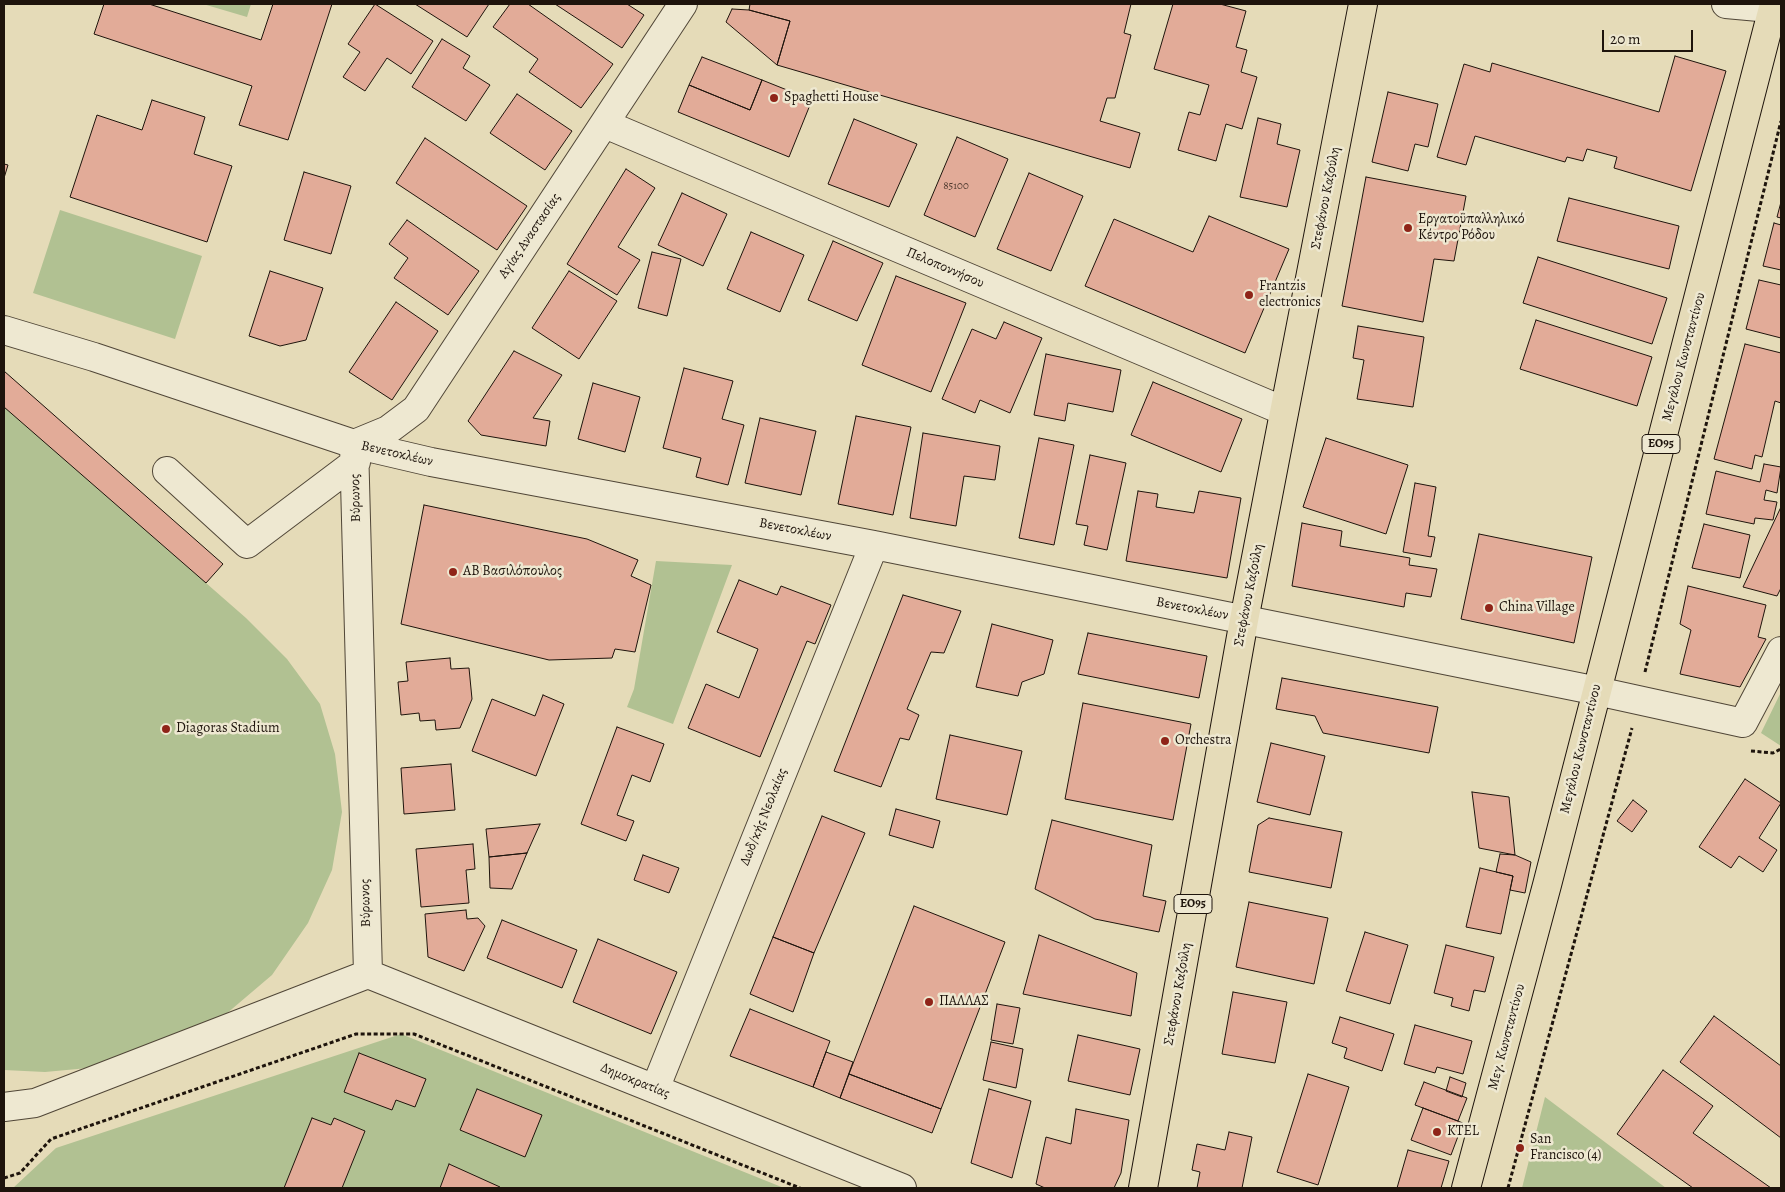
<!DOCTYPE html>
<html>
<head>
<meta charset="utf-8">
<style>
  body { margin:0 }
  #map { position:relative; width:1785px; height:1192px; overflow:hidden; background:#e5dbb8; font-family:Alegreya,serif }
  canvas { display:block }
  .frame { position:absolute; inset:0; border:5px solid #1e140c; pointer-events:none }
  .scale { position:absolute; left:1602px; top:30px; width:91px; height:22px; box-sizing:border-box; border:2px solid #1e140c; border-top:0; padding-left:6px; font-size:15px; line-height:18px; white-space:nowrap; color:#1e140c; -webkit-text-stroke:4px #eee8d1; paint-order:stroke }
</style>
</head>
<body>
<div id="map">
<canvas width="1785" height="1192"></canvas>
<div class="frame"></div>
<div class="scale">20 m</div>
</div>
<script>
const c = document.querySelector('canvas').getContext('2d');
c.lineJoin = 'round';
function fillPath(path, color) { c.fillStyle = color; c.fill(path, 'evenodd'); }
const poly = rows => new Path2D(rows.map(r => 'M' + r).join(''));
function strokePath(path, color, width, dash) { c.strokeStyle = color; c.lineWidth = width; c.lineCap = dash ? 'butt' : 'round'; c.setLineDash(dash || []); c.stroke(path); }
function write(font, color, halo, rows, align = 'center') {
  c.font = font + ' Alegreya,serif'; c.lineWidth = 5; c.setLineDash([]); c.textBaseline = 'middle'; c.strokeStyle = halo; c.fillStyle = color; for (const [text, x, y, turn = 0] of rows) {
    c.save(); c.translate(x, y); c.rotate((+turn || 0) * Math.PI / 180); c.textAlign = isNaN(turn) ? turn : align; if (halo) c.strokeText(text, 0, 0); c.fillText(text, 0, 0); c.restore();
  }
}
fillPath(poly([
  [203,4,251,4,247,17],
  [60,210,202,256,175,339,33,293],
  [4,371,223,564,206,583,246,618,287,659,320,704,335,754,342,812,332,870,308,923,272,975,219,1020,99,1067,45,1072,4,1070],
  [656,561,732,565,673,724,627,707,634,689],
  [1781,692,1781,746,1761,733],
  [401,1034,784,1188,13,1188,56,1148],
  [1545,1097,1666,1188,1522,1188]
]), '#b1c192');
const building = poly([
  [104,4,149,4,261,40,273,4,332,4,288,140,239,125,252,86,94,34,104,4],
  [375,4,433,41,411,74,387,58,365,91,343,77,360,52,348,44,375,4],
  [415,4,489,4,467,37,415,4],
  [510,4,528,4,613,64,581,108,529,72,538,59,493,27,510,4],
  [555,4,627,4,644,15,622,48,555,4],
  [750,4,1131,4,1124,33,1131,35,1115,98,1107,98,1100,121,1140,133,1130,168,777,65,790,21,749,10,750,4],
  [1173,4,1220,4,1246,11,1236,47,1247,50,1241,72,1257,77,1242,129,1226,124,1216,161,1178,150,1189,112,1200,115,1209,85,1154,69,1173,4],
  [732,9,749,10,790,21,777,65,726,22,732,9],
  [442,39,470,56,463,68,490,85,466,121,412,87,442,39],
  [1675,56,1726,71,1691,191,1614,168,1617,157,1587,149,1583,161,1567,157,1565,162,1475,136,1466,165,1437,157,1464,64,1490,72,1492,63,1659,112,1675,56],
  [702,57,762,80,750,110,689,85,702,57],
  [762,80,812,100,789,157,678,112,689,85,750,110,762,80],
  [1388,92,1438,104,1428,147,1415,144,1408,171,1372,162,1388,92],
  [517,94,572,131,545,170,490,133,517,94],
  [152,100,205,117,194,154,232,166,207,242,70,197,97,115,142,130,152,100],
  [1258,118,1281,124,1277,144,1300,150,1287,207,1240,197,1258,118],
  [854,119,917,144,889,207,828,184,854,119],
  [957,137,1008,159,975,237,924,215,957,137],
  [425,138,527,206,497,250,396,183,425,138],
  [4,164,8,165,4,178,4,164],
  [626,169,655,188,618,247,640,260,617,295,567,264,626,169],
  [304,172,351,186,331,254,284,240,304,172],
  [1029,173,1083,196,1051,271,997,249,1029,173],
  [1366,177,1466,196,1454,261,1434,259,1423,322,1342,306,1366,177],
  [682,193,727,214,703,266,658,245,682,193],
  [1569,198,1679,226,1669,269,1557,241,1569,198],
  [1781,202,1781,218,1777,217,1781,202],
  [1209,216,1289,249,1245,353,1085,286,1114,219,1193,252,1209,216],
  [407,220,479,271,448,315,394,278,408,258,389,244,407,220],
  [1774,223,1781,225,1781,270,1763,266,1774,223],
  [751,232,804,255,780,312,727,289,751,232],
  [833,241,883,263,857,321,808,300,833,241],
  [652,252,681,259,667,316,638,308,652,252],
  [1538,257,1667,298,1652,344,1523,303,1538,257],
  [270,271,323,288,306,340,280,346,249,336,270,271],
  [569,271,617,301,579,359,532,328,569,271],
  [896,276,966,303,931,392,862,365,896,276],
  [1759,280,1781,285,1781,338,1746,329,1759,280],
  [396,302,438,331,392,400,349,372,396,302],
  [1536,320,1652,357,1637,406,1520,369,1536,320],
  [1004,322,1042,338,1010,413,980,400,975,413,942,399,972,329,996,339,1004,322],
  [1358,326,1424,337,1413,407,1357,399,1364,360,1353,358,1358,326],
  [1745,344,1781,353,1781,403,1775,401,1762,457,1755,455,1752,469,1714,459,1745,344],
  [514,351,562,375,533,418,550,421,546,446,481,435,468,421,514,351],
  [1046,354,1121,370,1113,412,1068,403,1065,421,1034,415,1046,354],
  [684,368,733,381,722,419,744,425,728,485,696,477,701,458,663,448,684,368],
  [4,371,223,564,206,583,4,407,4,371],
  [1153,382,1242,419,1221,472,1131,435,1153,382],
  [593,383,640,397,625,452,578,439,593,383],
  [856,416,911,427,893,515,838,504,856,416],
  [760,418,816,431,801,495,745,483,760,418],
  [923,433,1000,446,995,480,964,476,956,526,910,518,923,433],
  [1039,438,1074,445,1054,545,1019,538,1039,438],
  [1326,438,1408,465,1386,534,1303,507,1326,438],
  [1090,455,1126,463,1107,550,1084,545,1088,526,1076,524,1090,455],
  [1764,464,1781,467,1777,493,1766,490,1764,500,1777,502,1773,520,1755,518,1754,524,1706,514,1716,471,1760,482,1764,464],
  [1415,483,1436,487,1428,536,1435,537,1431,557,1403,552,1415,483],
  [1138,491,1158,494,1156,507,1194,513,1199,491,1241,498,1227,578,1126,561,1138,491],
  [424,505,587,539,638,560,631,576,651,585,635,652,615,649,612,658,549,660,401,624,424,505],
  [1781,507,1781,588,1777,596,1743,587,1781,507],
  [1302,523,1342,531,1340,546,1410,558,1409,565,1437,569,1431,597,1406,593,1404,607,1292,586,1302,523],
  [1704,524,1750,535,1740,578,1692,568,1704,524],
  [1479,534,1592,557,1574,643,1461,619,1479,534],
  [739,580,777,595,781,586,831,605,815,644,807,641,760,757,688,728,706,684,739,698,758,649,717,632,739,580],
  [1688,586,1766,605,1758,637,1766,639,1740,687,1680,674,1691,630,1680,624,1688,586],
  [903,595,961,611,944,653,931,652,907,709,919,715,909,740,900,738,881,787,834,771,903,595],
  [992,624,1053,640,1044,674,1022,682,1018,696,976,687,992,624],
  [1088,633,1207,656,1199,698,1078,674,1088,633],
  [450,658,451,669,469,668,472,699,460,728,436,730,435,720,420,721,419,713,401,715,398,682,408,681,406,662,450,658],
  [1282,678,1438,707,1429,753,1323,733,1315,716,1276,709,1282,678],
  [543,695,564,704,536,776,472,751,492,699,535,716,543,695],
  [1083,703,1191,724,1173,820,1065,799,1083,703],
  [617,727,664,744,650,782,632,775,617,815,634,821,626,841,581,824,617,727],
  [950,735,1022,751,1007,815,936,799,950,735],
  [1271,743,1325,756,1310,815,1257,802,1271,743],
  [451,764,455,810,404,814,401,768,451,764],
  [1745,779,1781,803,1759,838,1777,850,1763,872,1739,856,1731,868,1699,847,1745,779],
  [1472,792,1509,797,1515,855,1479,848,1472,792],
  [1633,800,1647,811,1632,832,1617,821,1633,800],
  [896,809,940,821,933,848,889,835,896,809],
  [822,816,865,833,814,953,773,937,822,816],
  [1269,818,1342,832,1331,888,1249,872,1258,825,1269,818],
  [1052,820,1152,845,1143,896,1166,901,1159,932,1095,919,1035,889,1052,820],
  [540,824,527,853,489,857,486,829,540,824],
  [473,844,475,869,466,870,469,903,421,907,416,849,473,844],
  [527,853,512,889,490,888,489,857,527,853],
  [1500,854,1515,855,1531,862,1525,893,1510,890,1513,876,1496,872,1500,854],
  [643,855,679,868,669,893,634,880,643,855],
  [1480,868,1513,876,1501,934,1466,927,1480,868],
  [1249,902,1328,918,1314,984,1236,967,1249,902],
  [914,906,1005,942,941,1109,849,1074,914,906],
  [466,910,467,919,478,918,485,926,464,971,428,957,425,914,466,910],
  [502,920,577,950,562,988,487,958,502,920],
  [1365,932,1408,945,1390,1004,1346,991,1365,932],
  [1039,935,1137,973,1131,1016,1023,994,1039,935],
  [773,937,814,953,793,1012,750,994,773,937],
  [598,939,677,972,651,1034,573,1002,598,939],
  [1446,945,1494,957,1485,992,1474,990,1469,1011,1451,1006,1453,998,1434,993,1446,945],
  [1233,992,1287,1002,1275,1063,1222,1054,1233,992],
  [997,1004,1020,1008,1013,1044,991,1040,997,1004],
  [750,1009,830,1041,813,1087,730,1056,750,1009],
  [1714,1016,1781,1066,1781,1138,1680,1062,1714,1016],
  [1340,1017,1394,1034,1382,1071,1344,1058,1347,1048,1332,1043,1340,1017],
  [1415,1025,1472,1041,1463,1074,1437,1067,1435,1073,1404,1064,1415,1025],
  [1078,1035,1140,1049,1130,1095,1068,1081,1078,1035],
  [991,1042,1023,1049,1016,1088,983,1080,991,1042],
  [826,1052,853,1062,840,1098,813,1087,826,1052],
  [359,1053,426,1079,415,1107,396,1100,392,1110,344,1092,359,1053],
  [1663,1070,1713,1106,1693,1133,1771,1188,1693,1188,1617,1134,1663,1070],
  [849,1074,941,1109,932,1133,840,1098,849,1074],
  [1308,1074,1349,1087,1318,1185,1277,1172,1308,1074],
  [1450,1077,1466,1083,1462,1097,1446,1091,1450,1077],
  [1424,1082,1467,1098,1458,1121,1415,1105,1424,1082],
  [477,1089,542,1115,525,1157,460,1130,477,1089],
  [989,1089,1031,1101,1012,1178,971,1163,989,1089],
  [1423,1108,1463,1123,1451,1155,1411,1140,1423,1108],
  [1076,1109,1129,1120,1121,1173,1114,1188,1045,1188,1036,1184,1046,1137,1071,1144,1076,1109],
  [312,1118,331,1125,334,1118,365,1131,342,1188,284,1188,312,1118],
  [1229,1132,1252,1137,1242,1188,1197,1188,1200,1172,1192,1170,1197,1144,1225,1150,1229,1132],
  [1408,1150,1449,1161,1441,1188,1397,1188,1408,1150],
  [449,1164,500,1187,500,1188,440,1188,449,1164]
]);
fillPath(building, '#e2ab98');
strokePath(building, '#1e140c', 1);
const minor = poly([
  [1726,4,1781,9],
  [605,124,1284,411],
  [4,330,94,357,354,444,431,462,874,545,1583,688,1743,723,1781,651],
  [354,444,388,430,416,409,683,4],
  [354,444,368,974],
  [167,471,247,544,356,462],
  [368,974,902,1188],
  [655,1089,874,545],
  [4,1107,35,1103,368,974]
]);
const major = poly([
  [1143,1188,1244,620,1363,4],
  [1466,1188,1547,885,1774,4]
]);
strokePath(minor, '#504637', 30);
strokePath(major, '#1e140c', 30);
strokePath(poly([
  [1645,672,1781,121],
  [1751,751,1773,753,1781,749],
  [4,1178,20,1173,51,1139,356,1034,414,1034,800,1188],
  [1508,1188,1632,728]
]), '#1e140c', 3, [4, 2.5]);
strokePath(minor, '#eee8d1', 28);
strokePath(major, '#e5dbb8', 28);
for (const [x, y, r, color] of [
  [774,98,5,"#8f2418"],
  [1408,228,5,"#8f2418"],
  [1249,295,5,"#8f2418"],
  [453,572,5,"#8f2418"],
  [1489,608,5,"#8f2418"],
  [166,729,5,"#8f2418"],
  [1165,741,5,"#8f2418"],
  [929,1002,5,"#8f2418"],
  [1437,1132,5,"#8f2418"],
  [1520,1148,5,"#8f2418"]
]) { const dot = new Path2D(); dot.arc(x, y, r, 0, 2 * Math.PI); c.fillStyle = color; c.fill(dot); strokePath(dot, '#eee8d1', 2); }
write('11px', '#4f3a2f', null, [
  ["85100",956,186]
]);
for (const [x, y, w] of [
  [1661,444,38],
  [1193,904,38]
]) { const box = new Path2D(); box.roundRect(x - w / 2, y - 9.5, w, 19, 4); c.fillStyle = '#eee8d1'; c.fill(box); strokePath(box, '#1e140c', 1); }
write('bold 12px', '#1e140c', null, [
  ["ΕΟ95",1661,444],
  ["ΕΟ95",1193,904]
]);
write('14px', '#1e140c', '#eee8d1', [
  ["Spaghetti House",784,98],
  ["Εργατοϋπαλληλικό",1418,220],
  ["Κέντρο Ρόδου",1418,236],
  ["Frantzis",1259,287],
  ["electronics",1259,303],
  ["AB Βασιλόπουλος",463,572],
  ["China Village",1499,608],
  ["Diagoras Stadium",176,729],
  ["Orchestra",1175,741],
  ["ΠΑΛΛΑΣ",939,1002],
  ["KTEL",1447,1132],
  ["San",1530,1140],
  ["Francisco (4)",1530,1156]
], 'left');
write('14px', '#1e140c', '#eee8d1', [
  ["Στεφάνου Καζούλη",1326,198,-79],
  ["Αγίας Αναστασίας",530,236,-56],
  ["Πελοποννήσου",945,268,23],
  ["Μεγάλου Κωνσταντίνου",1684,357,-75],
  ["Βενετοκλέων",397,454,13],
  ["Βύρωνος",356,498,-91],
  ["Βενετοκλέων",795,530,11],
  ["Στεφάνου Καζούλη",1249,595,-79],
  ["Βενετοκλέων",1192,609,11],
  ["Μεγάλου Κωνσταντίνου",1581,749,-76],
  ["Δωδ/κής Νεολαίας",764,817,-68],
  ["Βύρωνος",366,903,-91],
  ["Στεφάνου Καζούλη",1178,994,-80],
  ["Μεγ. Κωνσταντίνου",1507,1037,-75],
  ["Δημοκρατίας",635,1081,22]
]);
</script>
</body>
</html>
